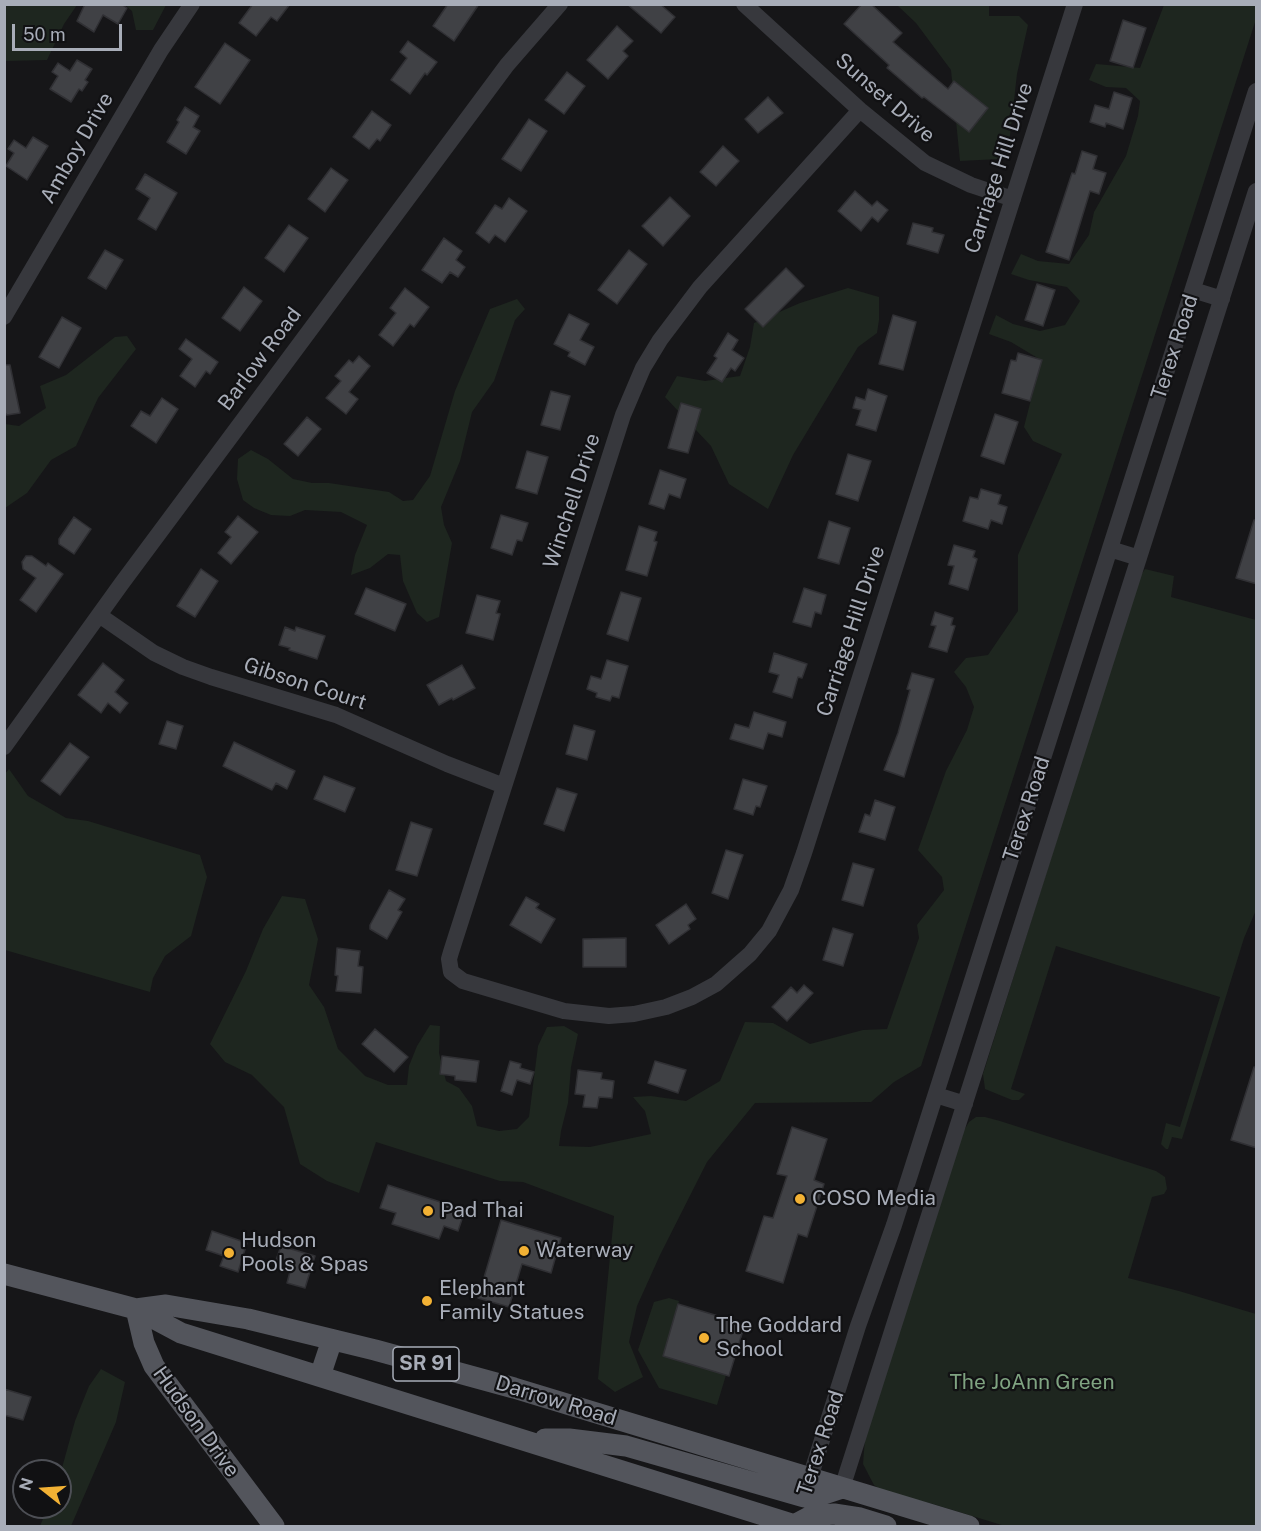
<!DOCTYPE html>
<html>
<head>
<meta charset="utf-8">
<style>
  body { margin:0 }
  #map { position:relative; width:1261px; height:1531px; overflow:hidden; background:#161618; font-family:"Public Sans",sans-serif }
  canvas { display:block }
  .frame { position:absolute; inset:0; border:6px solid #a8adb8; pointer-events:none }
  .north { position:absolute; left:12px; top:1459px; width:60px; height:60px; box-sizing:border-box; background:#111113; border:2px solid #4d4f55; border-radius:50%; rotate:287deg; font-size:16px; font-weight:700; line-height:24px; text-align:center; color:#a8adb8 }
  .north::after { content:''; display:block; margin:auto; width:21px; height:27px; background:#f2b134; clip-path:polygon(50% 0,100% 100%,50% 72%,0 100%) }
  .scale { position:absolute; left:12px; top:24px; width:110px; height:27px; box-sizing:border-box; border:3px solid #a8adb8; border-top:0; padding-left:8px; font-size:18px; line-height:21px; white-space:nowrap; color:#a8adb8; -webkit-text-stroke:4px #111113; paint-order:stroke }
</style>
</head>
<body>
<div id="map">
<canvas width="1261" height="1531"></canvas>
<div class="frame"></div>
<div class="north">N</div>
<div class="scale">50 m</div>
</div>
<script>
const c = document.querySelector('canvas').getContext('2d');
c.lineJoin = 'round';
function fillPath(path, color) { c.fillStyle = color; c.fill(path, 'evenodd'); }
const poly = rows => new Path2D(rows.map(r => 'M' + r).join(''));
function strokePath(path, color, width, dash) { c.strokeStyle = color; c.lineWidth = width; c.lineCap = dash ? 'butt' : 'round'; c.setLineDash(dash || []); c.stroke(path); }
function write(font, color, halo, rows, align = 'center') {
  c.font = font + ' "Public Sans",sans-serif'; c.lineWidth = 4.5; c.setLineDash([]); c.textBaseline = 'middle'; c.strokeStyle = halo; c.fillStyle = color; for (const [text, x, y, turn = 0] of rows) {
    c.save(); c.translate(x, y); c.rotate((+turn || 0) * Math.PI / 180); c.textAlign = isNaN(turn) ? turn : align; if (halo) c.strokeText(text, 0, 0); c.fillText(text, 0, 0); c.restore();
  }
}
fillPath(poly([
  [5,4,77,4,77,5,64,24,47,60,6,61,5,71],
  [125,5,166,5,153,30,136,30,132,11],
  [897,5,989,5,989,16,1019,16,1028,25,1017,74,1009,144,999,159,960,161,951,70,916,23],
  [1164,5,1256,5,1256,19,921,1066,894,1082,871,1102,755,1103,707,1162,660,1255,637,1306,629,1342,643,1377,615,1392,598,1379,614,1216,523,1182,500,1181,376,1142,359,1193,327,1181,300,1164,284,1107,252,1075,225,1062,210,1044,246,971,263,929,282,896,305,899,318,939,309,985,324,1007,338,1049,365,1076,388,1085,407,1085,409,1066,417,1046,430,1025,440,1026,439,1053,446,1081,459,1088,472,1106,477,1126,499,1131,517,1129,529,1117,538,1046,547,1027,564,1026,578,1034,571,1067,568,1103,561,1131,559,1146,590,1147,651,1134,645,1111,633,1097,651,1096,686,1101,720,1081,745,1022,773,1023,810,1044,863,1030,887,1029,919,938,917,925,944,890,942,877,918,850,946,771,967,730,974,707,966,687,954,672,966,658,988,655,1018,611,1018,555,1062,454,1033,441,1024,427,1041,360,1011,342,989,334,996,315,1013,324,1040,331,1065,325,1080,301,1067,287,1029,280,1011,274,1021,254,1038,261,1069,264,1089,235,1094,212,1126,156,1138,116,1140,101,1126,88,1106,87,1089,80,1096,64,1140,68],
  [848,288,879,297,879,320,877,333,858,347,793,455,768,509,729,484,711,446,665,397,677,376,705,381,740,376,750,347,754,323,800,303],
  [517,299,525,309,515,320,494,381,472,412,460,461,441,507,444,525,452,543,439,617,427,622,417,613,403,581,400,555,388,554,370,568,351,575,355,555,367,525,341,512,305,510,290,516,271,515,254,508,243,500,237,479,238,459,251,450,268,459,293,479,312,483,329,483,389,492,403,501,413,500,430,476,455,391,490,309],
  [127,336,136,349,98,398,76,446,51,460,27,493,5,508,5,424,19,426,46,408,40,386,66,375,115,337],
  [1145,569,1174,576,1171,597,1256,620,1256,910,1244,938,1182,1139,1172,1137,1168,1149,1166,1149,1161,1144,1166,1123,1180,1127,1220,997,1056,946,1011,1089,1025,1094,1019,1100,1012,1100,985,1089,983,1074,1139,578],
  [9,769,28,796,66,818,88,821,200,855,207,877,191,936,165,956,153,978,150,992,5,950,4,775],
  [976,1117,985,1117,1000,1121,1156,1171,1165,1177,1167,1189,1164,1194,1152,1197,1128,1278,1179,1291,1256,1314,1256,1526,1005,1526,933,1504,883,1492,874,1485,863,1464,865,1438,960,1137,969,1122],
  [669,1298,679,1301,663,1356,726,1375,717,1405,659,1388,638,1350,654,1302],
  [101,1369,125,1382,116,1422,71,1526,40,1526,48,1507,60,1507,60,1475,75,1421,89,1386]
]), '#1e261f');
const building = poly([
  [85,4,121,4,127,8,118,24,103,15,94,32,77,21,85,4],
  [253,4,290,4,277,21,271,17,256,36,239,23,253,4],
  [448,4,479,4,454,41,433,26,448,4],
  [627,4,660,4,675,17,661,33,627,4],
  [862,4,871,4,902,33,893,42,948,89,954,81,988,108,969,132,924,97,922,98,893,73,887,68,889,65,844,24,862,4],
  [1123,20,1146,28,1133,68,1110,61,1123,20],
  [617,26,633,41,623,51,628,56,608,79,587,60,617,26],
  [408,41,437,62,427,75,425,73,410,94,391,80,407,58,400,52,408,41],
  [225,43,250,60,220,104,195,87,225,43],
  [77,60,92,69,85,80,88,82,82,91,79,89,71,102,50,89,58,76,52,72,58,63,70,71,77,60],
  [567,72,585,86,564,114,545,100,567,72],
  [1114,92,1132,98,1123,129,1106,123,1105,127,1090,122,1095,105,1109,109,1114,92],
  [768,97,783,113,758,133,745,119,768,97],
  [185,107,199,116,193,127,200,131,186,154,167,142,179,122,177,120,185,107],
  [372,111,391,125,380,141,377,139,369,149,353,137,372,111],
  [529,119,547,131,521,171,502,159,529,119],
  [33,137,48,146,27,180,6,166,14,153,8,149,14,140,26,148,33,137],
  [723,146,739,161,716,186,700,172,723,146],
  [1082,151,1097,156,1093,169,1106,173,1099,194,1090,191,1069,260,1046,252,1072,173,1075,174,1082,151],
  [331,168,348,180,325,212,308,199,331,168],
  [145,174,177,193,156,230,138,219,150,198,136,189,145,174],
  [855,191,872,206,877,201,888,210,878,222,872,217,861,231,838,211,855,191],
  [670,197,690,216,663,246,642,226,670,197],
  [509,198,527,211,505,242,495,235,489,243,476,233,495,205,502,209,509,198],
  [913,223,933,228,932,232,944,235,938,253,907,244,913,223],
  [289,225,308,238,284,272,265,258,289,225],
  [444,238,462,251,456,260,465,267,458,277,450,272,442,283,422,270,444,238],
  [105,250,123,260,106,289,88,278,105,250],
  [629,250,647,264,617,304,598,290,629,250],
  [786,268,804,286,763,327,745,309,786,268],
  [1037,284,1055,290,1043,326,1025,320,1037,284],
  [244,287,262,301,240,331,222,318,244,287],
  [405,288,429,307,414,327,410,324,393,346,379,335,396,313,390,308,405,288],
  [569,314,589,324,580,340,594,347,585,365,568,356,570,352,554,344,569,314],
  [893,315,916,322,903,370,879,364,893,315],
  [62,317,81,328,59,368,39,357,62,317],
  [728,333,738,340,732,350,744,358,735,371,731,368,722,382,707,373,717,358,714,356,728,333],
  [186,339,218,362,210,374,206,371,195,387,180,376,192,359,179,349,186,339],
  [1018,353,1042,360,1030,401,1002,393,1011,360,1016,361,1018,353],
  [359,356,370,366,349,392,358,399,346,414,326,398,341,381,335,376,349,360,353,363,359,356],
  [4,365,10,365,20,413,7,415,4,412,4,365],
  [868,389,887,396,876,431,856,425,861,410,853,408,856,397,865,400,868,389],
  [551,391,570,396,560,430,541,425,551,391],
  [162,398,178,409,156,443,131,426,141,411,150,416,162,398],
  [681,403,701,409,688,453,668,448,681,403],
  [995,414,1018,422,1004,464,981,456,995,414],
  [307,417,321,429,298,456,284,444,307,417],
  [527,451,548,457,537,494,516,488,527,451],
  [848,454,871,461,858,501,836,494,848,454],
  [660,470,686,479,680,498,669,494,664,509,649,504,660,470],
  [981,489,1001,495,998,504,1007,507,1002,524,991,520,988,529,963,521,970,497,978,499,981,489],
  [501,515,528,523,522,541,517,540,512,555,491,548,501,515],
  [238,516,258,532,231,564,218,553,231,537,225,532,238,516],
  [74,517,91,529,74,554,59,544,59,539,74,517],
  [1254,520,1257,520,1257,584,1236,578,1254,520],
  [829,521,850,528,839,564,818,558,829,521],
  [639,526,657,532,654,541,657,542,647,576,626,570,639,526],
  [954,545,975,551,973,557,977,559,968,590,949,584,954,566,948,565,954,545],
  [26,556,32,556,46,566,48,563,63,574,36,612,20,600,36,578,23,569,22,562,26,556],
  [201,569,218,581,195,617,177,606,201,569],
  [366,588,406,604,395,631,355,614,366,588],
  [804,588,826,595,821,614,815,612,811,627,793,622,804,588],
  [621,592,641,598,628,641,607,634,621,592],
  [477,595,500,601,496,613,500,614,493,640,466,633,477,595],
  [935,612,953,618,951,625,955,626,947,652,929,647,936,626,931,625,935,612],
  [285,627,295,631,296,627,325,636,317,659,289,650,290,648,279,645,285,627],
  [774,653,807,664,802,678,798,677,792,698,773,692,779,675,769,672,774,653],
  [607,660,628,666,619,698,612,696,610,701,596,697,597,693,587,689,591,676,601,679,607,660],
  [103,663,124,680,115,692,128,703,120,713,108,703,101,713,78,695,103,663],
  [462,665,475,688,453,700,452,698,439,705,427,685,462,665],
  [912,673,934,679,904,777,884,770,898,733,910,690,907,689,912,673],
  [754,712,786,722,782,737,768,733,763,749,730,739,735,724,749,728,754,712],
  [167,721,183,726,176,749,159,744,167,721],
  [574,725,595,731,587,760,566,754,574,725],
  [234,742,295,771,287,789,276,783,272,790,223,766,234,742],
  [70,743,89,757,60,795,41,781,70,743],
  [324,776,355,788,345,812,314,799,324,776],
  [743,779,767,786,760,807,756,806,753,815,734,809,743,779],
  [557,788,577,794,564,831,544,824,557,788],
  [875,800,895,807,885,840,859,832,865,814,870,816,875,800],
  [411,822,432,829,417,876,396,870,411,822],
  [726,850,743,855,728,899,712,893,726,850],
  [853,863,874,869,863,906,842,900,853,863],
  [389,890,405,899,398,910,402,912,387,939,370,929,370,925,389,890],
  [526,897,539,904,536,908,555,919,541,943,510,925,526,897],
  [686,904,696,919,688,925,690,929,669,944,656,925,686,904],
  [833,928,853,934,843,966,823,960,833,928],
  [626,938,626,967,583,967,583,939,626,938],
  [337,948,360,951,358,966,363,967,361,993,336,991,338,976,335,975,337,948],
  [804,985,813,993,787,1021,772,1007,791,987,797,993,804,985],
  [375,1029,408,1057,394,1072,362,1044,375,1029],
  [442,1056,479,1061,476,1082,455,1080,455,1076,440,1074,442,1056],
  [510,1061,521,1064,520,1068,534,1072,530,1084,517,1080,512,1095,501,1091,510,1061],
  [655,1061,686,1070,678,1093,648,1083,655,1061],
  [1254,1067,1257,1068,1257,1148,1231,1140,1254,1067],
  [578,1070,602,1073,601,1079,614,1081,612,1098,599,1097,597,1108,583,1107,585,1095,575,1094,578,1070],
  [792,1127,827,1139,814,1180,824,1184,807,1237,798,1234,783,1283,746,1271,764,1216,773,1218,787,1176,777,1174,792,1127],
  [388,1185,465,1210,458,1231,444,1226,439,1239,392,1224,396,1213,380,1208,388,1185],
  [501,1220,561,1238,551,1273,522,1264,509,1307,478,1298,501,1220],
  [212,1231,247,1243,238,1272,220,1266,224,1256,206,1250,212,1231],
  [281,1246,315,1256,305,1288,287,1283,291,1268,275,1263,281,1246],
  [678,1304,745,1324,729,1376,663,1356,678,1304],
  [4,1389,31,1397,23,1420,4,1415,4,1389]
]);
fillPath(building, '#404145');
strokePath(building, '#303034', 1.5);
strokePath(poly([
  [744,4,860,110,925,163,971,185,1013,199],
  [860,110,700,287,660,340,643,368,623,415,451,952,449,959,451,972,463,981,564,1011,609,1016,634,1014,666,1007,692,997,716,984,750,954,769,931,791,890,804,853,1075,4],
  [1193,290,1222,299],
  [4,317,161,50,192,4],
  [1110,549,1139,558],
  [99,615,154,653,183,667,211,677,336,715,447,764,504,786],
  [4,747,122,583,507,65,560,4],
  [936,1095,965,1104],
  [810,1478,858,1326,894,1225,1256,91],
  [842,1488,1256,191]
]), '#37383d', 16);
strokePath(poly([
  [4,1274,136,1309,181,1333,798,1526],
  [136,1309,166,1305,248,1319,375,1350,514,1388,969,1526],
  [136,1309,144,1343,154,1366,274,1526],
  [320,1376,332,1340],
  [545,1439,569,1439,626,1446,804,1497,818,1496,842,1488],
  [794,1525,811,1516,834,1514,860,1518,886,1526]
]), '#53555c', 21);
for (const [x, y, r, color] of [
  [800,1199,6,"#f2b134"],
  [428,1211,6,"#f2b134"],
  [524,1251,6,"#f2b134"],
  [229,1253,6,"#f2b134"],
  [427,1301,6,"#f2b134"],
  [704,1338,6,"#f2b134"]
]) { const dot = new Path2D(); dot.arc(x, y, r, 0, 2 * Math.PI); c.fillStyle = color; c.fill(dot); strokePath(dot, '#111113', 2); }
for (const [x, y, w] of [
  [426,1364,66]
]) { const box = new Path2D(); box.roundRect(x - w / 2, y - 17, w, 34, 4.5); c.fillStyle = '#111113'; c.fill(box); strokePath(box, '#a8adb8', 1.5); }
write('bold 20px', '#a8adb8', null, [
  ["SR 91",426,1364]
]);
write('21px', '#a8adb8', '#111113', [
  ["Sunset Drive",885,98,41],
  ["Amboy Drive",77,148,-60],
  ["Carriage Hill Drive",999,168,-72],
  ["Terex Road",1175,347,-72],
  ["Barlow Road",260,359,-53],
  ["Winchell Drive",572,501,-72],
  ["Carriage Hill Drive",851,631,-72],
  ["Gibson Court",305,684,18],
  ["Terex Road",1027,809,-72],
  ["Darrow Road",556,1401,17],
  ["Hudson Drive",196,1422,54],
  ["Terex Road",821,1443,-72]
]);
write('21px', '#a8adb8', '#111113', [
  ["COSO Media",812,1199],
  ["Pad Thai",440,1211],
  ["Hudson",241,1241],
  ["Pools & Spas",241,1265],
  ["Waterway",536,1251],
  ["Elephant",439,1289],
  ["Family Statues",439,1313],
  ["The Goddard",716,1326],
  ["School",716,1350]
], 'left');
write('21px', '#7fa381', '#111113', [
  ["The JoAnn Green",1032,1383]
]);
</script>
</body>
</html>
